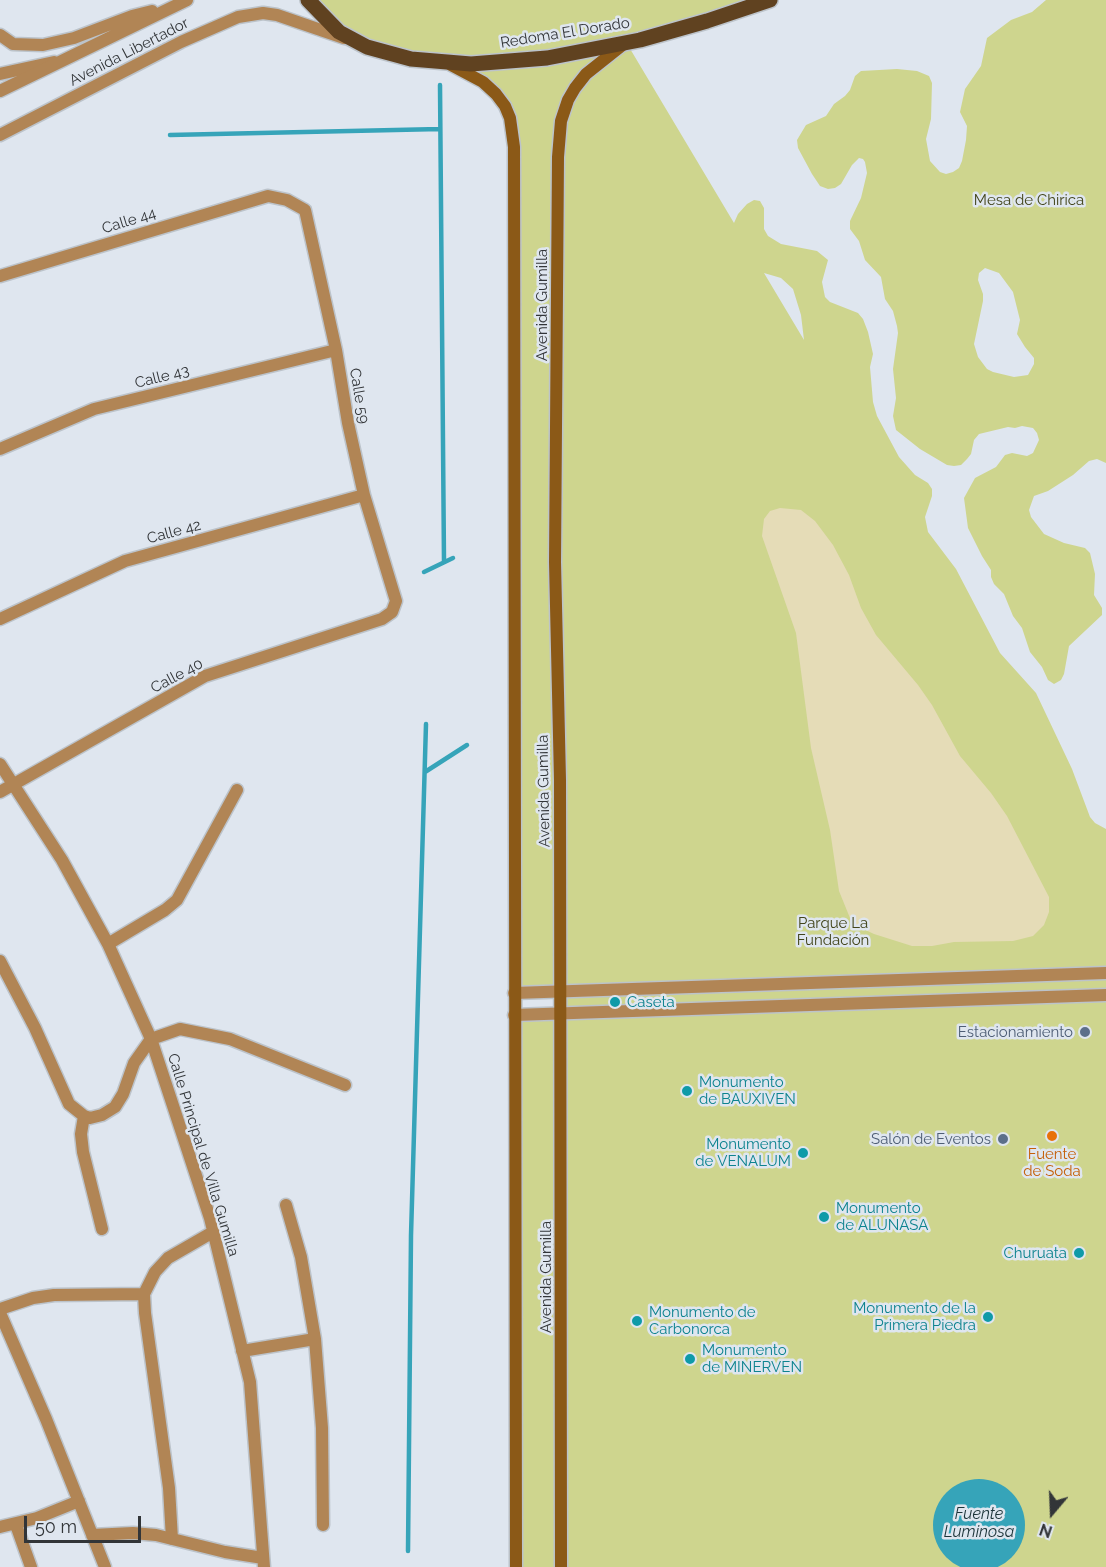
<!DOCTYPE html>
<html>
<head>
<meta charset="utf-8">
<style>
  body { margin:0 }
  #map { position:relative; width:1106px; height:1567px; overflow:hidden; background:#dfe6ef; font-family:Raleway,sans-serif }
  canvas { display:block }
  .north { position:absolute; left:1022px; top:1483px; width:60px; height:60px; -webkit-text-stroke:4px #dfe6ef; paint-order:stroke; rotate:199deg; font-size:16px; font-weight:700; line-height:24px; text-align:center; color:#323538 }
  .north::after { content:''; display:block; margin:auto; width:21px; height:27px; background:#323538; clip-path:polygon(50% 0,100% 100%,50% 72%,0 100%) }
  .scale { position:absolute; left:24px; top:1516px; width:117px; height:27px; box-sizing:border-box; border:3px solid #323538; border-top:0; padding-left:8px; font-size:18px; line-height:21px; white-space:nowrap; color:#323538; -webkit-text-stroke:4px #dfe6ef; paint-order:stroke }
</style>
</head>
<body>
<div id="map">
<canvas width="1106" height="1567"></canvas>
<div class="north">N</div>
<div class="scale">50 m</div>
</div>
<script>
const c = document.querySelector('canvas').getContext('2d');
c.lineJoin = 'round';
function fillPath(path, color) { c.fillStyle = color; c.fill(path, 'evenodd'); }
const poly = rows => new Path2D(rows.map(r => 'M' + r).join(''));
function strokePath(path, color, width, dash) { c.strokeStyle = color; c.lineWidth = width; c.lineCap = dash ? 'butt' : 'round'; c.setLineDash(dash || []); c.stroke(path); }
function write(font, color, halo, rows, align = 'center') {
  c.font = font + ' Raleway,sans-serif'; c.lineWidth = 5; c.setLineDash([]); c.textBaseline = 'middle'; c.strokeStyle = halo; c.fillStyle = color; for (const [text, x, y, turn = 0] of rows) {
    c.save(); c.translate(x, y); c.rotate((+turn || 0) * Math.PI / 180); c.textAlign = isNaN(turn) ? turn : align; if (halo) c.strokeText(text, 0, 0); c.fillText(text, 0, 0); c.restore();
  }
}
fillPath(poly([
  [313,0,756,0,706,16,568,50,488,59,412,55,355,36],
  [1046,0,1106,0,1106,463,1097,459,1089,461,1073,475,1048,491,1034,496,1029,510,1031,517,1044,534,1064,543,1085,548,1090,553,1095,574,1094,595,1102,608,1102,615,1069,646,1064,674,1061,680,1054,684,1048,680,1042,667,1030,652,1022,628,1013,616,1004,594,994,584,991,577,991,570,982,556,968,528,964,498,975,478,996,467,1005,455,1012,453,1027,456,1033,453,1039,440,1037,433,1033,428,1022,426,1015,428,1008,427,979,434,974,440,971,454,967,459,961,465,954,466,947,465,920,449,896,430,893,416,896,398,893,369,898,333,897,326,893,311,885,299,881,277,865,260,859,241,850,229,850,221,861,198,867,173,865,162,863,159,859,158,852,165,841,184,835,188,828,189,820,186,812,174,798,148,797,140,806,125,826,116,834,104,845,96,850,90,855,76,861,71,897,69,917,71,929,76,932,83,931,119,926,139,930,161,940,172,946,174,953,172,959,168,962,161,966,140,967,126,960,112,965,89,981,66,987,38,1011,20,1032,12],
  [985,268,999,273,1013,292,1020,320,1017,334,1025,347,1034,358,1034,364,1028,375,1014,377,993,372,987,369,978,357,974,344,983,301,983,294,978,280,979,273],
  [626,42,734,223,738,214,747,204,754,200,760,201,764,208,764,229,768,236,781,244,817,251,828,260,822,282,825,297,830,302,858,313,863,319,868,332,873,354,870,367,873,402,877,416,899,457,915,475,928,483,932,489,932,496,925,517,928,532,956,569,1000,653,1036,693,1072,769,1090,817,1095,823,1106,829,1106,1567,561,1567,558,157,568,100],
  [764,273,781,278,793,289,801,315,804,340],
  [613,47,561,109,559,990,516,991,514,117,462,67],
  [559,1015,558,1567,518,1567,516,1017]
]), '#ced58e');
fillPath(poly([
  [780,508,801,510,815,521,833,545,849,575,861,608,876,635,918,685,932,705,960,756,991,793,1007,816,1049,897,1049,912,1044,925,1033,936,1013,941,954,942,932,946,912,946,874,934,857,926,850,918,839,891,830,830,811,748,796,633,762,536,764,519,770,511]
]), '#e5dcb7');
fillPath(poly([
  '933 1525a46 46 0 1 1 92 0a46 46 0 1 1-92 0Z'
]), '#36a4b9');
strokePath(poly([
  [440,85,444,562],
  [170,135,440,129],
  [424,572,453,558],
  [425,772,467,745],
  [408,1551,411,1235,426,724]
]), '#36a4b9', 4.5);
const minor = poly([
  [0,74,54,62],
  [0,276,268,196,287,200,305,210,336,350,348,423,364,495,396,601,392,612,382,619,205,676,0,792],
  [0,449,94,409,336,350],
  [0,619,125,561,364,495],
  [0,764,62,860,108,944,151,1039,210,1218,250,1382,264,1567],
  [108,944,165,910,177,900,237,790],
  [0,961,35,1028,69,1104,84,1116,90,1118,102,1115,115,1107,123,1094,134,1063,151,1039,180,1029,230,1039,345,1085],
  [514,993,1106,973],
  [514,1015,1106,995],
  [84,1116,81,1134,83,1152,102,1229],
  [286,1205,301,1257,315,1339,322,1428,323,1525],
  [0,1309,33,1298,54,1295,144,1294],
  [0,1313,46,1419,105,1567],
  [242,1351,315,1339],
  [16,1525,31,1567],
  [0,1527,37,1518,79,1501],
  [92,1535,133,1533,156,1535,225,1552,263,1558],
  [172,1539,169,1488,145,1313,144,1294,155,1272,168,1258,213,1232]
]);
const tertiary = poly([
  [0,35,13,44,43,45,74,38,132,16,152,11],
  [0,91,187,0],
  [0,135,181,42,238,17,263,13,277,15,344,38]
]);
const secondary = poly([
  [451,65,483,82,496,94,505,106,510,118,514,147,516,1567],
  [561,1567,560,780,555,562,558,157,561,121,568,100,575,88,586,74,625,43]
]);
const primary = poly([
  [308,0,339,32,367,47,411,59,471,64,547,58,640,40,707,21,770,0]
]);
strokePath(minor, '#bcc3ca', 15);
strokePath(tertiary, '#bcc3ca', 15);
strokePath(secondary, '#bcc3ca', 15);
strokePath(primary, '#bcc3ca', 18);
strokePath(minor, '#b18555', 12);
strokePath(tertiary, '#b18555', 12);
strokePath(secondary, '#8b5917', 12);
strokePath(primary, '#604220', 15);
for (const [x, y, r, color] of [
  [615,1002,6,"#0f9aa8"],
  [1085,1032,6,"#5c6f8a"],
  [687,1091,6,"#0f9aa8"],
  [1052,1136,6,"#e8710a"],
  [1003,1139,6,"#5c6f8a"],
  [803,1153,6,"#0f9aa8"],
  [824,1217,6,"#0f9aa8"],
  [1079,1253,6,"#0f9aa8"],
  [988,1317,6,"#0f9aa8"],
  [637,1321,6,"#0f9aa8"],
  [690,1359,6,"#0f9aa8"]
]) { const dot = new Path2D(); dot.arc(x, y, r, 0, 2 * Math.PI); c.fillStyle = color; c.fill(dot); strokePath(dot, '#dfe6ef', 2); }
write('15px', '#323538', '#dfe6ef', [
  ["Redoma El Dorado",565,33,-9],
  ["Avenida Libertador",129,52,-27],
  ["Calle 44",129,221,-17],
  ["Avenida Gumilla",542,305,-90],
  ["Calle 43",162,377,-14],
  ["Calle 59",359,396,80],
  ["Calle 42",174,532,-15],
  ["Calle 40",177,676,-28],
  ["Avenida Gumilla",544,791,-91],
  ["Calle Principal de Villa Gumilla",203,1155,73],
  ["Avenida Gumilla",546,1277,-90]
]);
write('15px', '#42451b', '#dfe6ef', [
  ["Mesa de Chirica",1029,200],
  ["Parque La",833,923],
  ["Fundación",833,940]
]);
write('15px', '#0d838f', '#dfe6ef', [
  ["Caseta",627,1002],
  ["Monumento",699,1082],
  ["de BAUXIVEN",699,1099],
  ["Monumento",791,1144,"right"],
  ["de VENALUM",791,1161,"right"],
  ["Monumento",836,1208],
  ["de ALUNASA",836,1225],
  ["Churuata",1067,1253,"right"],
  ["Monumento de la",976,1308,"right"],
  ["Primera Piedra",976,1325,"right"],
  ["Monumento de",649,1312],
  ["Carbonorca",649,1329],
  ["Monumento",702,1350],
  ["de MINERVEN",702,1367]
], 'left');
write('15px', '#4e5e75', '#dfe6ef', [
  ["Estacionamiento",1073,1032],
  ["Salón de Eventos",991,1139]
], 'right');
write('15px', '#c56008', '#dfe6ef', [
  ["Fuente",1052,1154],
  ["de Soda",1052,1171]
]);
write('italic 16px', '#1c3439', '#dfe6ef', [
  ["Fuente",979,1514],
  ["Luminosa",979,1532]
]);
</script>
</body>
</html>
